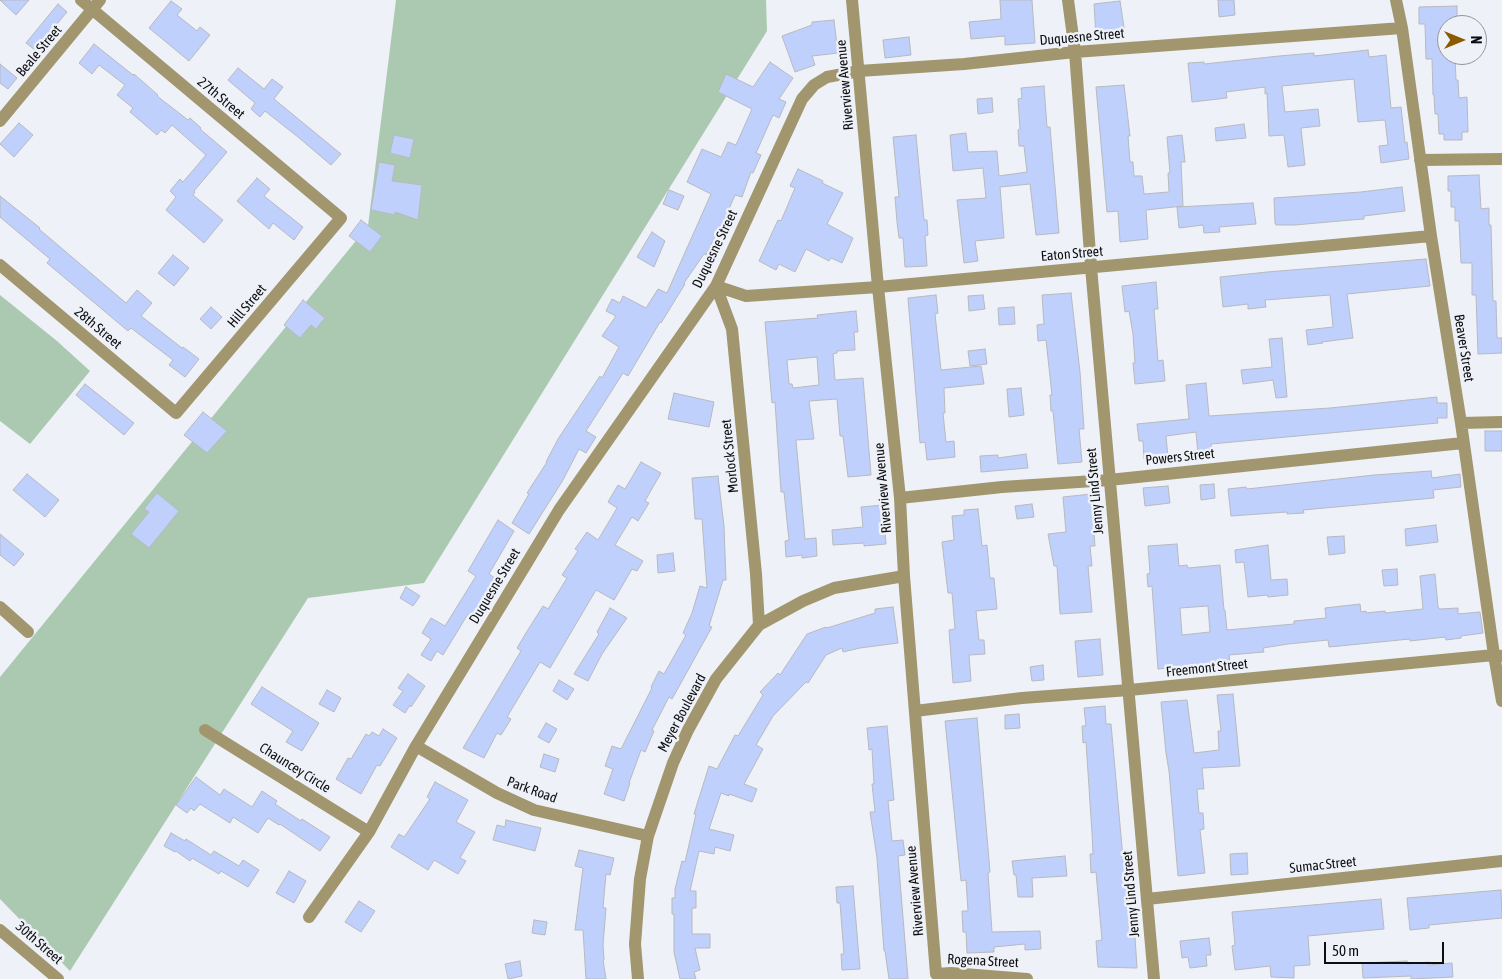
<!DOCTYPE html>
<html>
<head>
<meta charset="utf-8">
<style>
  body { margin:0 }
  #map { position:relative; width:1502px; height:979px; overflow:hidden; background:#eef1f7; font-family:"Asap Condensed",sans-serif }
  canvas { display:block }
  .north { position:absolute; left:1437px; top:15px; width:50px; height:50px; box-sizing:border-box; background:#eef1f7; border:1px solid #94969b; border-radius:50%; rotate:90deg; font-size:14px; font-weight:700; line-height:20px; text-align:center; color:#0d0e10 }
  .north::after { content:''; display:block; margin:auto; width:18px; height:22px; background:#8b5a01; clip-path:polygon(50% 0,100% 100%,50% 72%,0 100%) }
  .scale { position:absolute; left:1324px; top:942px; width:120px; height:22px; box-sizing:border-box; border:2px solid #0d0e10; border-top:0; padding-left:6px; font-size:15px; line-height:18px; white-space:nowrap; color:#0d0e10; -webkit-text-stroke:4px #eef1f7; paint-order:stroke }
</style>
</head>
<body>
<div id="map">
<canvas width="1502" height="979"></canvas>
<div class="north">N</div>
<div class="scale">50 m</div>
</div>
<script>
const c = document.querySelector('canvas').getContext('2d');
c.lineJoin = 'round';
function fillPath(path, color) { c.fillStyle = color; c.fill(path, 'evenodd'); }
const poly = rows => new Path2D(rows.map(r => 'M' + r).join(''));
function strokePath(path, color, width, dash) { c.strokeStyle = color; c.lineWidth = width; c.lineCap = dash ? 'butt' : 'round'; c.setLineDash(dash || []); c.stroke(path); }
function write(font, color, halo, rows, align = 'center') {
  c.font = font + ' "Asap Condensed",sans-serif'; c.lineWidth = 5; c.setLineDash([]); c.textBaseline = 'middle'; c.strokeStyle = halo; c.fillStyle = color; for (const [text, x, y, turn = 0] of rows) {
    c.save(); c.translate(x, y); c.rotate((+turn || 0) * Math.PI / 180); c.textAlign = isNaN(turn) ? turn : align; if (halo) c.strokeText(text, 0, 0); c.fillText(text, 0, 0); c.restore();
  }
}
fillPath(poly([
  [396,0,766,0,767,31,424,583,308,598,70,971,0,899,0,677,368,226],
  [0,295,57,341,90,371,30,444,0,421]
]), '#abc9b1');
const building = poly([
  [0,0,29,0,16,15,0,0],
  [1000,0,1032,0,1035,43,1005,45,1005,36,971,39,969,22,1001,19,1000,0],
  [1218,0,1234,0,1235,15,1219,17,1218,0],
  [171,1,182,9,177,15,197,31,200,27,210,35,189,61,149,28,171,1],
  [1120,1,1125,34,1096,37,1094,4,1120,1],
  [58,4,67,12,35,50,26,43,58,4],
  [1457,6,1457,23,1456,25,1447,25,1447,55,1455,55,1456,80,1458,80,1459,98,1467,97,1468,132,1462,132,1462,140,1444,140,1444,134,1439,134,1438,114,1435,114,1434,95,1433,95,1432,59,1426,59,1425,24,1419,24,1419,7,1457,6],
  [834,20,838,53,812,56,815,65,795,72,782,36,812,25,812,22,834,20],
  [909,37,911,55,885,58,883,40,909,37],
  [94,44,133,75,134,74,158,95,157,96,188,120,190,118,201,128,200,129,227,152,194,191,195,192,193,195,223,220,204,243,166,210,176,197,170,191,180,179,183,182,206,155,172,125,165,133,161,130,157,135,130,112,133,108,117,95,125,85,99,65,92,74,79,63,94,44],
  [1368,50,1369,57,1386,55,1391,108,1401,107,1405,143,1407,142,1409,159,1381,163,1379,146,1388,145,1385,120,1358,122,1354,79,1282,86,1285,112,1318,109,1320,126,1301,128,1305,165,1288,167,1284,135,1269,136,1267,93,1265,94,1265,87,1226,92,1227,98,1192,102,1188,63,1204,62,1204,64,1279,56,1314,53,1314,56,1368,50],
  [770,62,793,78,779,99,786,102,779,118,773,115,756,153,761,155,753,173,751,172,742,197,735,195,722,225,721,225,706,255,704,254,684,283,685,284,661,323,660,322,628,376,623,373,586,431,596,437,586,453,579,449,563,480,529,534,512,523,529,494,527,493,547,462,546,462,558,439,600,376,602,378,619,347,602,336,616,316,606,311,612,299,620,303,623,296,646,308,658,289,667,293,711,194,687,182,702,149,721,157,728,142,736,145,752,109,718,92,726,74,753,87,770,62],
  [0,64,17,78,8,89,0,83,0,64],
  [238,68,264,89,272,79,283,87,274,99,341,154,331,165,298,137,265,111,260,117,251,109,255,103,228,80,238,68],
  [1124,85,1130,136,1128,136,1130,162,1133,162,1134,176,1142,176,1144,194,1169,192,1168,173,1170,173,1167,137,1182,135,1185,162,1181,162,1183,206,1146,210,1148,239,1120,242,1118,211,1107,212,1096,87,1124,85],
  [1044,86,1047,127,1050,127,1059,233,1036,235,1030,184,1000,187,1004,238,975,241,978,261,964,263,957,200,986,198,983,168,953,171,950,135,966,133,968,152,997,151,999,176,1027,172,1024,146,1019,146,1018,130,1020,129,1018,99,1022,98,1021,88,1044,86],
  [992,98,993,112,978,114,977,99,992,98],
  [19,123,33,135,14,157,0,144,19,123],
  [1244,124,1246,138,1216,141,1215,128,1244,124],
  [394,135,414,139,410,158,390,153,394,135],
  [916,135,924,220,927,220,928,235,925,236,927,266,905,267,903,238,899,238,897,222,895,197,899,197,893,137,916,135],
  [379,162,395,165,392,181,422,185,418,220,395,212,395,215,371,210,379,162],
  [798,169,823,181,822,183,843,193,827,224,853,238,842,263,831,258,829,261,806,249,795,272,779,264,776,270,759,261,778,220,781,221,795,188,790,186,798,169],
  [1479,175,1481,209,1489,208,1489,225,1491,225,1493,301,1496,301,1497,338,1502,338,1502,353,1478,354,1476,295,1472,295,1472,263,1461,263,1459,221,1455,221,1455,207,1451,207,1451,191,1448,191,1448,176,1479,175],
  [257,178,270,189,264,196,303,227,294,240,273,223,269,229,237,201,257,178],
  [1402,187,1405,211,1364,216,1364,219,1351,220,1295,225,1276,225,1275,223,1274,198,1361,192,1402,187],
  [669,190,684,196,678,210,663,204,669,190],
  [0,196,40,228,39,229,126,303,137,290,152,303,141,316,182,348,183,347,199,359,185,377,169,365,173,360,131,328,128,331,47,263,50,259,0,217,0,196],
  [1253,203,1256,224,1219,227,1220,232,1204,233,1203,225,1179,228,1177,207,1253,203],
  [361,220,382,236,370,252,349,236,361,220],
  [652,232,665,241,654,267,637,257,652,232],
  [173,255,189,268,174,286,158,273,173,255],
  [1426,259,1430,286,1347,294,1353,338,1322,342,1323,343,1308,345,1306,330,1333,327,1330,295,1265,300,1266,307,1248,309,1248,304,1223,307,1220,277,1267,272,1426,259],
  [1156,282,1158,309,1154,309,1158,361,1163,360,1165,381,1135,384,1133,363,1135,363,1133,334,1129,311,1125,312,1122,286,1156,282],
  [1071,293,1080,372,1084,429,1079,429,1082,462,1058,464,1053,411,1051,411,1050,395,1052,395,1046,340,1038,341,1037,325,1044,324,1042,295,1071,293],
  [936,295,938,313,935,314,941,370,981,366,984,384,944,388,945,413,943,413,946,442,954,441,955,457,927,460,925,442,920,443,908,298,936,295],
  [983,295,985,309,969,311,968,296,983,295],
  [303,300,325,318,316,329,311,325,300,338,284,325,303,300],
  [211,307,222,317,211,329,200,319,211,307],
  [1014,307,1015,324,999,325,998,308,1014,307],
  [856,311,858,332,854,332,855,350,837,351,837,353,833,354,835,380,863,378,871,475,848,477,843,436,840,436,837,399,809,401,814,439,796,440,805,539,816,538,817,556,802,558,802,555,786,557,785,541,789,540,784,492,781,492,775,402,772,403,765,322,818,318,817,315,856,311],
  [817,357,819,385,793,388,792,384,789,384,787,360,817,357],
  [1282,338,1287,397,1276,398,1273,380,1243,384,1241,370,1272,367,1269,339,1282,338],
  [985,349,987,364,970,366,968,351,985,349],
  [1206,383,1209,416,1330,408,1437,397,1437,403,1447,403,1447,418,1437,418,1438,423,1211,444,1212,454,1198,455,1196,432,1166,436,1168,457,1144,459,1143,441,1139,441,1137,424,1189,419,1186,385,1206,383],
  [85,384,134,423,124,435,76,395,85,384],
  [1021,388,1024,415,1009,417,1007,389,1021,388],
  [674,393,714,402,709,427,668,419,674,393],
  [203,412,227,431,207,453,184,435,203,412],
  [1485,431,1502,431,1502,451,1485,451,1485,431],
  [1026,454,1028,468,981,472,980,456,998,455,998,458,1026,454],
  [641,462,661,473,645,501,649,503,638,521,632,517,615,545,643,561,637,571,632,569,614,600,596,590,550,668,540,662,507,717,511,719,501,735,497,733,484,758,463,748,521,651,517,648,526,633,543,606,548,609,567,578,562,575,578,551,575,549,587,532,598,540,617,508,608,502,618,485,625,489,641,462],
  [1431,471,1432,478,1460,474,1461,487,1433,490,1434,498,1303,510,1304,513,1287,514,1287,512,1231,516,1228,489,1246,487,1247,489,1374,475,1431,471],
  [27,474,59,500,45,517,13,490,27,474],
  [718,476,724,526,726,580,723,580,709,626,712,627,672,699,669,697,652,730,654,731,645,752,641,750,629,783,630,783,624,801,604,794,613,769,605,766,612,746,621,749,652,688,651,687,659,671,664,674,686,635,683,633,692,613,700,586,707,588,702,519,695,519,692,478,718,476],
  [1214,484,1215,498,1201,500,1200,485,1214,484],
  [1168,486,1170,503,1145,506,1143,488,1168,486],
  [157,493,179,511,149,548,131,534,149,512,144,509,157,493],
  [1091,494,1095,546,1090,546,1092,566,1088,566,1092,612,1060,614,1057,566,1054,566,1048,534,1066,532,1063,497,1091,494],
  [1032,504,1034,517,1017,519,1015,506,1032,504],
  [883,505,886,544,864,546,864,543,833,545,832,530,863,527,861,507,883,505],
  [978,509,982,546,987,545,990,578,994,578,997,609,976,611,979,640,984,640,985,654,969,655,971,681,953,683,949,630,955,629,952,593,948,593,942,542,954,540,952,516,964,515,964,510,978,509],
  [498,520,514,531,489,574,498,580,476,618,468,614,443,655,437,651,431,661,421,655,431,639,422,633,431,618,445,626,476,576,468,571,498,520],
  [1436,525,1438,542,1406,546,1405,529,1436,525],
  [0,534,24,554,14,566,0,555,0,534],
  [1344,536,1345,553,1329,555,1327,537,1344,536],
  [1177,544,1179,566,1187,565,1188,568,1220,565,1224,610,1225,610,1227,630,1294,624,1294,621,1326,618,1325,608,1360,604,1361,612,1366,611,1366,613,1385,611,1385,613,1423,609,1420,576,1435,574,1438,607,1440,609,1458,608,1458,614,1480,612,1483,633,1461,636,1461,638,1446,640,1445,637,1410,641,1410,639,1329,647,1328,640,1288,644,1263,648,1264,652,1229,655,1230,663,1158,669,1152,586,1148,587,1147,574,1150,573,1148,546,1177,544],
  [1208,606,1210,632,1182,635,1180,608,1208,606],
  [1268,545,1271,580,1287,579,1288,595,1268,597,1267,595,1248,597,1244,562,1236,563,1235,550,1268,545],
  [673,553,675,571,658,573,657,555,673,553],
  [1397,569,1398,585,1384,586,1382,570,1397,569],
  [406,587,420,596,413,606,400,598,406,587],
  [893,607,898,643,860,648,843,652,842,648,826,655,808,683,806,682,773,716,756,745,763,749,744,784,757,789,752,802,729,794,729,796,721,793,709,829,734,835,730,851,715,847,714,854,699,851,690,891,696,891,696,908,692,908,692,934,710,934,710,948,695,948,700,970,694,972,696,979,680,979,674,952,674,914,672,914,672,898,675,898,675,889,682,861,685,862,696,814,694,814,709,766,717,769,735,735,738,736,763,695,760,692,778,673,780,675,807,634,826,627,827,628,875,613,875,609,893,607],
  [610,608,627,618,602,654,588,681,574,674,599,634,597,632,610,608],
  [1100,639,1103,675,1078,677,1075,641,1100,639],
  [1043,665,1044,680,1032,681,1030,667,1043,665],
  [408,674,425,686,411,707,410,705,405,713,393,705,403,691,398,688,408,674],
  [559,680,574,689,567,700,553,691,559,680],
  [262,687,319,723,302,751,286,742,293,731,251,704,262,687],
  [327,690,341,698,334,712,319,704,327,690],
  [1233,694,1240,766,1202,768,1204,789,1197,789,1199,813,1203,813,1204,829,1200,830,1205,873,1178,876,1169,771,1166,753,1161,702,1187,700,1194,753,1219,750,1218,731,1221,731,1217,695,1233,694],
  [1105,706,1106,724,1111,724,1130,937,1135,937,1137,968,1098,967,1096,941,1102,940,1096,872,1091,873,1090,854,1093,854,1092,833,1086,742,1083,743,1082,726,1086,726,1084,708,1105,706],
  [1019,714,1020,728,1005,729,1005,715,1019,714],
  [977,718,990,872,988,873,992,932,1040,931,1041,949,1025,950,1025,944,994,947,994,952,967,953,966,932,963,932,962,911,968,911,966,880,961,881,945,721,977,718],
  [546,723,557,729,549,743,538,737,546,723],
  [887,726,894,800,888,801,892,841,903,840,905,855,898,856,908,979,889,979,885,951,884,951,877,858,870,812,875,812,872,784,874,784,872,749,869,750,867,728,887,726],
  [383,729,397,738,380,766,377,765,361,794,336,779,348,758,351,759,366,734,369,736,372,732,379,736,383,729],
  [544,754,559,759,555,772,540,767,544,754],
  [196,777,220,795,224,789,252,807,262,791,277,801,275,804,301,821,302,819,330,837,320,851,280,824,279,825,268,818,258,833,233,817,230,823,200,804,194,811,191,808,187,813,176,805,196,777],
  [435,782,468,800,456,822,475,832,460,858,466,861,458,874,434,860,428,870,391,847,399,834,404,837,407,833,430,799,427,797,435,782],
  [506,820,541,828,535,851,493,840,497,825,505,827,506,820],
  [171,833,185,841,186,839,211,855,214,851,239,866,243,860,259,870,248,887,221,871,219,874,192,858,190,861,176,851,175,852,164,846,171,833],
  [579,850,614,858,610,875,606,874,603,908,606,908,603,945,604,960,603,960,606,979,586,979,583,930,575,930,583,868,575,866,579,850],
  [1247,853,1248,874,1231,875,1230,854,1247,853],
  [1065,856,1067,876,1032,878,1033,897,1018,897,1016,875,1014,875,1012,861,1065,856],
  [289,871,306,881,294,903,276,893,289,871],
  [853,886,860,969,842,970,841,954,844,954,840,903,837,903,836,887,853,886],
  [1501,890,1502,918,1429,925,1429,928,1410,930,1407,898,1501,890],
  [1381,899,1384,929,1308,936,1310,965,1294,966,1294,978,1271,977,1270,966,1235,970,1232,946,1235,945,1232,912,1381,899],
  [359,901,375,911,361,932,345,922,359,901],
  [534,920,547,922,545,935,532,933,534,920],
  [1209,938,1211,955,1206,955,1207,966,1190,968,1188,957,1182,958,1180,941,1209,938],
  [520,961,522,976,508,979,505,964,520,961],
  [1407,961,1407,964,1429,962,1429,965,1452,963,1453,977,1411,979,1411,976,1363,978,1362,963,1407,961]
]);
fillPath(building, '#bfd0fc');
strokePath(building, '#b7b9bf', 1);
strokePath(poly([
  [852,0,878,287,900,498,904,576,936,974,951,973,1027,979],
  [1068,0,1075,52,1091,267,1154,979],
  [1396,0,1402,28,1431,236,1461,423,1494,655,1502,701],
  [0,121,100,0],
  [1420,160,1502,159],
  [0,265,176,413,341,218,81,0],
  [716,286,746,296,878,287,1431,236],
  [716,286,732,329,756,574,759,625],
  [1461,423,1502,422],
  [900,498,1002,487,1109,480,1463,443],
  [0,607,28,632],
  [915,711,1022,698,1129,690,1494,655,1502,656],
  [205,730,369,832],
  [416,746,497,793,534,810,648,836],
  [1147,899,1502,861],
  [309,917,369,832,416,746,559,510,716,286,802,99,814,85,827,77,859,71,964,64,1075,52,1402,28],
  [0,930,58,979],
  [638,979,635,944,640,879,648,836,673,763,688,730,716,679,759,625,803,601,834,588,904,576]
]), '#a2966f', 12);
write('14px', '#0d0e10', '#eef1f7', [
  ["Duquesne Street",1082,37,-5],
  ["Beale Street",39,51,-50],
  ["Riverview Avenue",845,85,-95],
  ["27th Street",221,98,40],
  ["Duquesne Street",715,249,-64],
  ["Eaton Street",1072,254,-5],
  ["Hill Street",247,306,-50],
  ["28th Street",98,328,40],
  ["Beaver Street",1464,348,81],
  ["Morlock Street",730,456,-96],
  ["Powers Street",1180,457,-6],
  ["Riverview Avenue",883,488,-95],
  ["Jenny Lind Street",1095,491,-95],
  ["Duquesne Street",495,586,-59],
  ["Freemont Street",1207,668,-6],
  ["Meyer Boulevard",682,713,-62],
  ["Chauncey Circle",295,768,32],
  ["Park Road",532,790,20],
  ["Sumac Street",1323,865,-6],
  ["Riverview Avenue",915,891,-95],
  ["Jenny Lind Street",1131,894,-95],
  ["30th Street",39,943,41],
  ["Rogena Street",983,961,3]
]);
</script>
</body>
</html>
